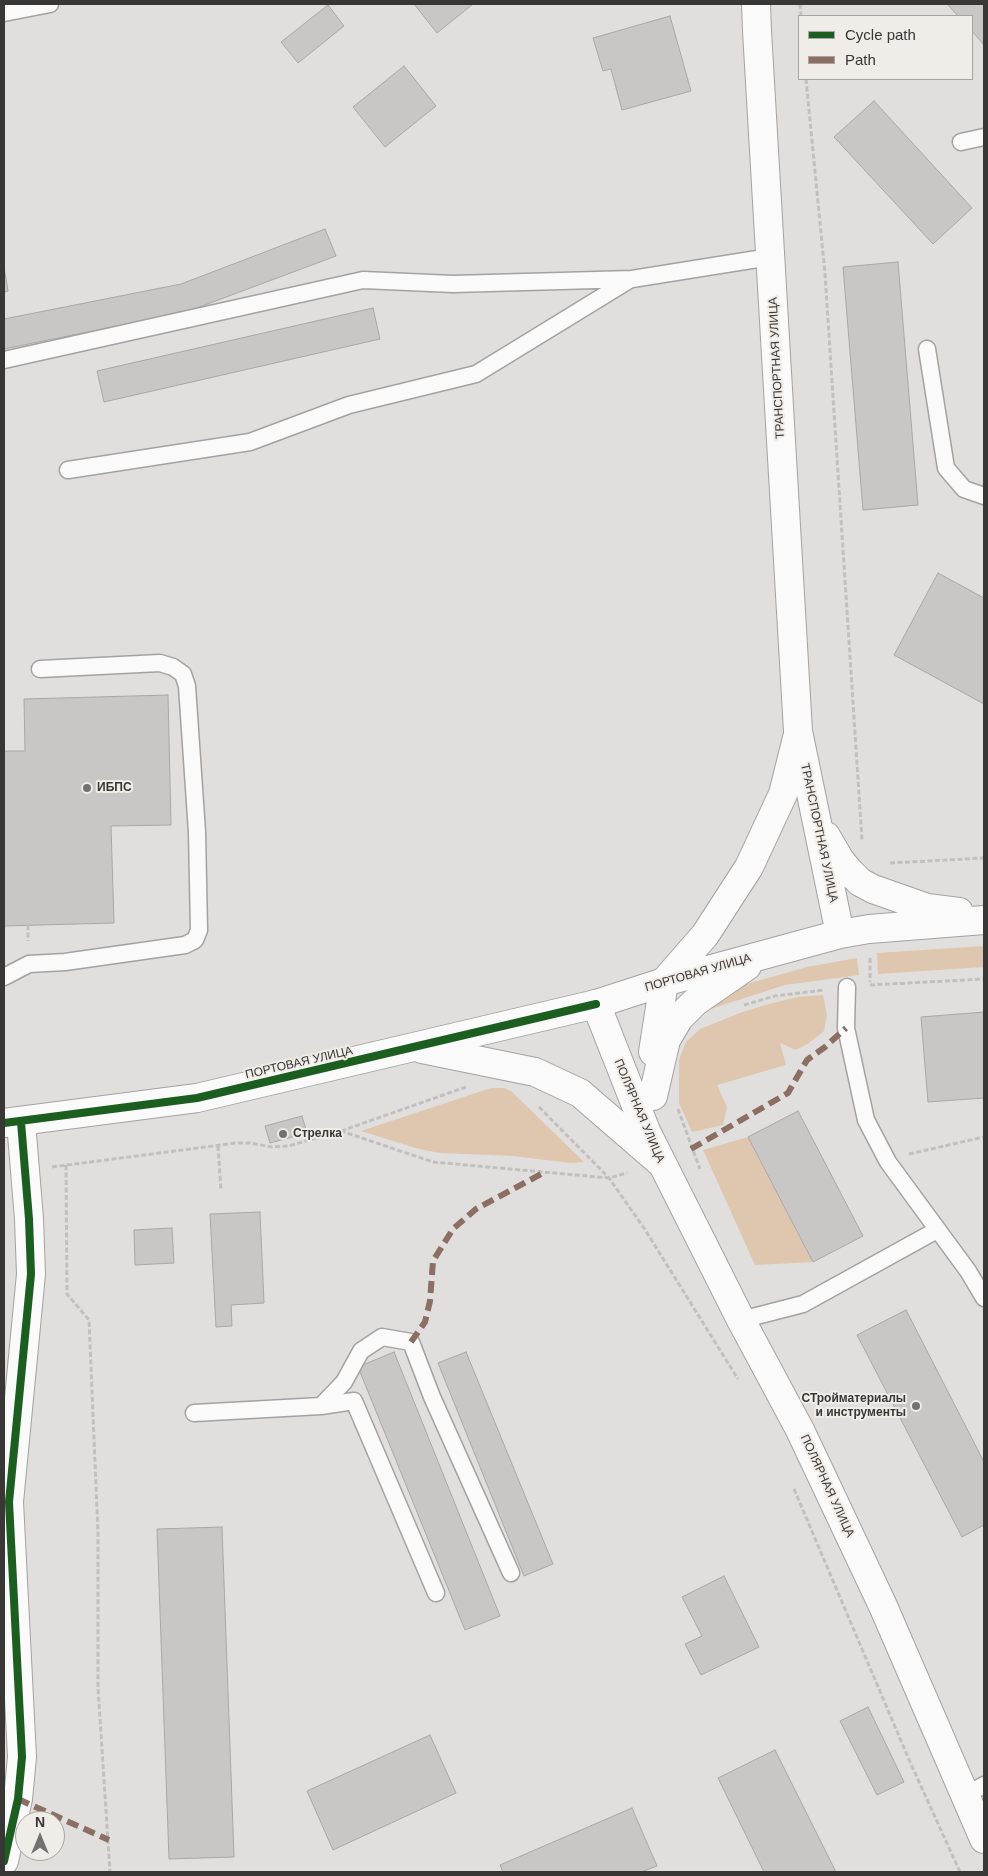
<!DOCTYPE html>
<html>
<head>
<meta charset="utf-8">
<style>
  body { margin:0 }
  #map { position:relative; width:988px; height:1876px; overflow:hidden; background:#e1dfdd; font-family:Arial,sans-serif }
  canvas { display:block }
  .frame { position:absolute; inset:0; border:5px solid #393736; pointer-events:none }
  .legend { position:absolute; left:798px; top:15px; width:175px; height:65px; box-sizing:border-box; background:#f0ece8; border:1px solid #a7a4a1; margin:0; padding:6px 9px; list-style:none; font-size:15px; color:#393736 }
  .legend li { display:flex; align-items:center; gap:10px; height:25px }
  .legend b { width:25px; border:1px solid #a7a4a1 }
  .north { position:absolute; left:15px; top:1811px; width:50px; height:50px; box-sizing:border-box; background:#f0ece8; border:1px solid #a7a4a1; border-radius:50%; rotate:0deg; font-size:14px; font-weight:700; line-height:20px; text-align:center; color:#393736 }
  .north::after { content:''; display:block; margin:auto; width:18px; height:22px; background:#747270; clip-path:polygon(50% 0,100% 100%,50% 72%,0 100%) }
</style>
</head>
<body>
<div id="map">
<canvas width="988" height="1876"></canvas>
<div class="frame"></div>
<ul class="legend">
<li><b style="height:6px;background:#1b5e20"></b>Cycle path</li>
<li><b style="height:6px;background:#8d6e63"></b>Path</li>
</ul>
<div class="north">N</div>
</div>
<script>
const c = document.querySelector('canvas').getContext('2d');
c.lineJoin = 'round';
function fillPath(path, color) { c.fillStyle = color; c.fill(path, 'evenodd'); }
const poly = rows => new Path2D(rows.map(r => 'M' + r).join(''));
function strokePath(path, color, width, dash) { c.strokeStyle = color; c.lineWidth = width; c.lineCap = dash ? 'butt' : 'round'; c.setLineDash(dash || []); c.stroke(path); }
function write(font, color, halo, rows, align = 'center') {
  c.font = font + ' Arial,sans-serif'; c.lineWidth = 4; c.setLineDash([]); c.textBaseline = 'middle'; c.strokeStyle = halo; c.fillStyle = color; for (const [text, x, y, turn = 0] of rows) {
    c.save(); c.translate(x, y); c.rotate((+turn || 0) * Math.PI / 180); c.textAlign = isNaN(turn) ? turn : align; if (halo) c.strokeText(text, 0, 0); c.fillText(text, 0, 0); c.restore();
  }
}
fillPath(poly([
  [984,946,984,967,878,974,877,953],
  [857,958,859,975,785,985,701,1012,729,989,807,967],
  [823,995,827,1015,824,1031,809,1043,796,1050,780,1043,786,1065,717,1085,727,1107,723,1125,692,1132,679,1103,679,1060,686,1042,700,1029,740,1013,765,1005,797,997],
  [491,1088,504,1088,511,1091,584,1162,571,1163,513,1156,440,1153,419,1149,361,1131],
  [748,1137,813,1262,755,1265,703,1150]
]), '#dfc6ae');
const building = poly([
  [414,4,473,4,437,33,414,4],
  [947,4,984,4,984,45,972,31,972,16,958,16,947,4],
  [328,5,344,26,298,63,281,42,328,5],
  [670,16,691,91,622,110,611,69,603,71,593,38,670,16],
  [404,66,436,106,385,147,353,107,404,66],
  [874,101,972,208,933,244,834,137,874,101],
  [325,229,336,256,186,312,4,349,4,319,181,284,325,229],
  [898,262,918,505,863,510,843,267,898,262],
  [4,267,8,291,4,292,4,267],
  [373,308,380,339,104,402,97,371,373,308],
  [938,573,984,598,984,704,894,655,938,573],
  [168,695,171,825,111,826,114,923,4,926,4,751,25,751,24,699,168,695],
  [984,1012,984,1098,928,1102,921,1017,984,1012],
  [798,1111,863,1236,813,1262,748,1137,798,1111],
  [302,1116,307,1133,270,1143,265,1126,302,1116],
  [260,1212,264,1303,231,1305,232,1326,216,1327,210,1214,260,1212],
  [172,1228,174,1263,135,1265,134,1230,172,1228],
  [906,1310,984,1462,984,1525,962,1537,857,1335,906,1310],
  [394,1352,500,1616,465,1630,358,1367,394,1352],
  [466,1352,553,1564,524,1576,438,1363,466,1352],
  [222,1527,234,1857,169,1859,157,1529,222,1527],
  [724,1576,759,1647,701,1675,685,1644,702,1636,682,1597,724,1576],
  [868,1707,904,1782,877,1795,840,1721,868,1707],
  [430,1735,456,1793,333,1850,307,1791,430,1735],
  [775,1750,836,1872,764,1872,718,1778,775,1750],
  [632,1808,657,1866,641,1872,503,1872,500,1865,632,1808]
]);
fillPath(building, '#c9c7c6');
strokePath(building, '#a9a7a5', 1);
const service = poly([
  [4,13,50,4],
  [961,142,984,137],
  [927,349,946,468,964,489,984,496],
  [4,360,363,280,453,284,632,279,770,257],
  [68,470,250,442,349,405,476,374,631,279],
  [4,977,29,964,65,962,185,945,195,940,199,930,197,832,187,686,183,674,173,667,160,663,40,669],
  [847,987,846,1028,866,1120,888,1162,968,1271,984,1298],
  [741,1320,803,1304,937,1230],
  [321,1406,344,1382,361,1351,382,1337,411,1342,432,1397,511,1573],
  [194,1413,321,1406,354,1401,436,1593],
  [966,1795,984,1785]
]);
const minor = poly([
  [4,1861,18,1799,22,1757,9,1502,31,1274,29,1219,21,1122]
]);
const tertiary = poly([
  [422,1049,535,1072,580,1093,661,1163],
  [4,1123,197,1098,596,1004]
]);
const secondary = poly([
  [756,4,757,31,798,731,840,934],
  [826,836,840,860,849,871,860,882,873,889,927,908,959,912],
  [984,920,869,929,840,934,664,982,596,1004,646,1131,741,1320,800,1430,883,1606,984,1839],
  [664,982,705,935,749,867,783,794,797,738],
  [653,1052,664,982],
  [653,1096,666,1040,679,1018,695,1002,747,966]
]);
strokePath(service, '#a4a2a1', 19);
strokePath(minor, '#a4a2a1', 30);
strokePath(tertiary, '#a4a2a1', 30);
strokePath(secondary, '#a4a2a1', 30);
strokePath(poly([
  [800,4,801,16],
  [806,79,825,274,862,840],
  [890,863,984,858],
  [28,925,28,941],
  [870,958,870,982],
  [870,985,984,979],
  [744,1005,775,996,824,990],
  [539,1107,609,1178,644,1228,738,1379],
  [678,1109,700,1169],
  [341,1131,466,1087],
  [218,1146,221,1190],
  [909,1154,984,1137],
  [66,1165,67,1294,89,1320,98,1533,98,1688,110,1872],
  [52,1167,236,1143,250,1143,272,1147,288,1146,341,1131,433,1162,609,1178,627,1173],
  [794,1489,910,1762,960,1872]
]), '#c1c0bf', 3, [5, 2.5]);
strokePath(service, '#fafafa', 16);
strokePath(minor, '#fafafa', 28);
strokePath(tertiary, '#fafafa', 28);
strokePath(secondary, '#fafafa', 28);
strokePath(poly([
  [691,1149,788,1093,807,1060,825,1047,846,1028],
  [411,1342,425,1322,430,1301,433,1261,453,1229,476,1209,543,1173],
  [18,1799,109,1840]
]), '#8d6e63', 6, [12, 6]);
strokePath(poly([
  [4,1123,197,1098,596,1004],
  [4,1861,18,1799,22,1757,9,1502,31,1274,29,1219,21,1122]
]), '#1b5e20', 8);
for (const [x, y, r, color] of [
  [87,788,5,"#747270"],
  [283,1134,5,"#747270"],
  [916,1406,5,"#747270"]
]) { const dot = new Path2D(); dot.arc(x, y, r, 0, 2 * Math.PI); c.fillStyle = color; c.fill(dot); strokePath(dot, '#f0ece8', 2); }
write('12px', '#393736', '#f0ece8', [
  ["ТРАНСПОРТНАЯ УЛИЦА",777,368,-93],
  ["ТРАНСПОРТНАЯ УЛИЦА",819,833,78],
  ["ПОРТОВАЯ УЛИЦА",698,973,-16],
  ["ПОРТОВАЯ УЛИЦА",299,1063,-13],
  ["ПОЛЯРНАЯ УЛИЦА",639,1111,67],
  ["ПОЛЯРНАЯ УЛИЦА",827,1486,65]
]);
write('bold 12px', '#393736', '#f0ece8', [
  ["ИБПС",97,788],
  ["Стрелка",293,1134],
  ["СТройматериалы",906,1399,"right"],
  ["и инструменты",906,1413,"right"]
], 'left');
</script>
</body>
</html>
